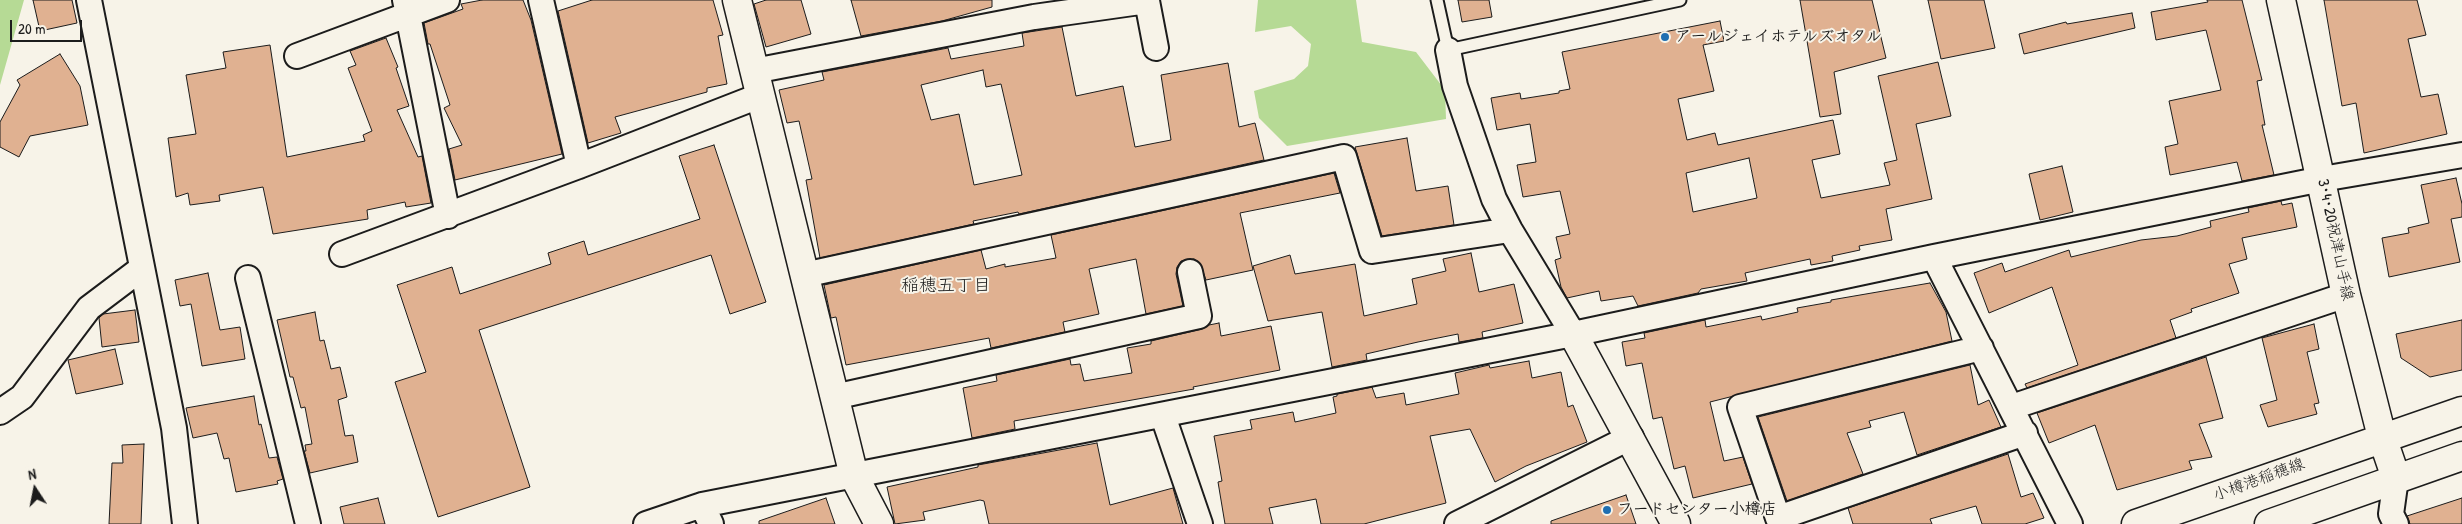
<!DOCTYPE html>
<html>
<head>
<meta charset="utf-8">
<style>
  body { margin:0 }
  #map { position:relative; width:2462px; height:524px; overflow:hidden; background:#f7f3e8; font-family:"Patrick Hand",sans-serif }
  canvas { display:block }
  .north { position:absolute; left:10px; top:464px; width:50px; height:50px; -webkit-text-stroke:4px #f7f3e8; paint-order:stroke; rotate:349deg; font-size:14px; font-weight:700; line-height:20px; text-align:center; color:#1c1c1c }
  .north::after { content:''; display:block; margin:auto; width:18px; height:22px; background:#1c1c1c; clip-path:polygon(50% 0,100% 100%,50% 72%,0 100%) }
  .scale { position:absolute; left:10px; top:20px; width:72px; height:22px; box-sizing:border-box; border:2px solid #1c1c1c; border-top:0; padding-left:6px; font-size:15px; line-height:18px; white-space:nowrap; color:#1c1c1c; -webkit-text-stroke:4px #f7f3e8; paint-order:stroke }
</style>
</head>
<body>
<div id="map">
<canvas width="2462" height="524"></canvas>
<div class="north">N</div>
<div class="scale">20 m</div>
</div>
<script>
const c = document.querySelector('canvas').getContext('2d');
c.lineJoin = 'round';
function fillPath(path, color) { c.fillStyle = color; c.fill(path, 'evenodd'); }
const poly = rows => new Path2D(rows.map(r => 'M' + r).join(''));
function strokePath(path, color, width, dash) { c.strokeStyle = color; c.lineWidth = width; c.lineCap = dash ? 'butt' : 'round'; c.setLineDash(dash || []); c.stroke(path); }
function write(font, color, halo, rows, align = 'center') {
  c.font = font + ' "Patrick Hand","Klee One",sans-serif'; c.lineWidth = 4; c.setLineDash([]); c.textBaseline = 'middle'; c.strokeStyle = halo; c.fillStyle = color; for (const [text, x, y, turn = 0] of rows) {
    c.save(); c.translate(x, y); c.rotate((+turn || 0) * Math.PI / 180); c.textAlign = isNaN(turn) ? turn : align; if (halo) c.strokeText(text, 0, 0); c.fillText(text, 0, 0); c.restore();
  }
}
fillPath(poly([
  [0,0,24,0,0,85],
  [1258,0,1356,0,1362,42,1416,52,1445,90,1446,119,1287,146,1259,118,1254,91,1294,79,1308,66,1311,44,1291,26,1255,32]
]), '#b6da95');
const building = poly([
  [33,0,72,0,77,23,40,31,33,0],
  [482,0,523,0,531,20,562,154,455,180,449,149,462,145,444,108,450,105,430,44,428,44,424,23,463,9,461,4,482,0],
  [592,0,713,0,723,35,718,36,727,84,707,88,707,92,615,117,621,133,588,143,558,11,592,0],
  [766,0,801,0,811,34,766,47,754,4,766,0],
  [851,0,992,0,992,7,942,21,861,36,851,0],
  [1458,0,1489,0,1492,17,1462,22,1458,0],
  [1800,0,1872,0,1886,58,1834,72,1841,114,1820,117,1800,0],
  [1928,0,1984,0,1995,48,1941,59,1928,0],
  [2207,0,2242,0,2262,80,2257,81,2265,125,2262,125,2274,175,2242,181,2237,162,2170,175,2165,147,2178,144,2169,101,2221,90,2206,30,2156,40,2151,12,2208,2,2207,0],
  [2324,0,2417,0,2426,35,2408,39,2421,97,2438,94,2447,134,2364,153,2356,103,2342,106,2324,0],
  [2132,13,2135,28,2024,54,2019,34,2066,22,2067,24,2132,13],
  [1720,21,1724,41,1703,45,1714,91,1678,99,1687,140,1715,133,1718,145,1833,120,1840,154,1812,160,1821,198,1890,185,1884,163,1897,160,1878,76,1938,62,1951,116,1916,124,1932,199,1886,209,1892,240,1859,246,1860,250,1832,256,1833,261,1811,265,1810,259,1745,273,1747,281,1701,289,1698,293,1638,306,1633,296,1601,301,1599,291,1567,298,1561,287,1555,260,1561,258,1556,237,1570,234,1560,191,1523,197,1517,165,1536,162,1530,124,1497,130,1491,98,1520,93,1521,99,1559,93,1559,91,1570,89,1562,52,1720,21],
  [1749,158,1757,198,1693,212,1686,173,1749,158],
  [1062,27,1076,96,1123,86,1135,147,1171,140,1161,75,1228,63,1239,127,1255,123,1264,160,1019,214,1018,212,973,221,974,224,820,258,806,180,812,179,799,121,787,123,779,90,824,80,822,72,948,48,951,59,1024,46,1022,33,1062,27],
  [983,70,986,87,1001,84,1022,175,974,185,959,114,931,120,921,85,983,70],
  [386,38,398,67,396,68,409,106,397,110,418,157,422,156,431,203,406,207,405,202,367,210,368,219,273,234,263,187,219,195,220,201,190,205,188,193,176,197,168,138,196,134,186,75,226,68,223,52,270,45,287,157,365,141,363,135,372,131,348,68,356,65,350,51,386,38],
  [60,54,80,86,88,125,30,136,19,157,0,147,0,122,20,85,17,80,60,54],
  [1407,138,1416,191,1448,186,1454,225,1382,236,1355,147,1407,138],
  [714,145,766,302,730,314,711,255,479,330,530,487,438,517,395,382,426,372,397,285,452,267,460,294,551,264,548,253,584,241,588,255,700,219,679,156,714,145],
  [2062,166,2073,212,2040,220,2029,174,2062,166],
  [1334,173,1340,193,1240,213,1253,270,1206,280,1200,263,1194,259,1181,261,1177,267,1176,274,1183,306,1146,314,1136,259,1089,269,1099,314,1063,322,1065,332,991,348,989,338,846,365,836,317,831,318,824,285,981,250,986,269,1005,264,1005,267,1056,258,1051,235,1334,173],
  [2456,178,2462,204,2462,217,2451,219,2460,262,2389,277,2382,238,2409,233,2408,228,2429,223,2421,185,2456,178],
  [2281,201,2282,205,2292,203,2297,227,2242,238,2247,259,2229,264,2239,293,2191,309,2192,312,2170,320,2176,338,2027,388,2025,384,2078,365,2052,287,1989,313,1974,273,2002,263,2005,272,2069,250,2071,257,2141,240,2177,236,2211,227,2210,221,2249,212,2248,208,2281,201],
  [1471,253,1479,292,1514,284,1523,323,1482,332,1483,338,1459,342,1458,334,1418,342,1366,354,1367,360,1332,367,1322,312,1268,321,1253,266,1290,255,1295,274,1355,264,1364,316,1417,304,1412,279,1446,271,1443,259,1471,253],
  [208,273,220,330,240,327,245,359,202,366,191,304,180,306,175,280,208,273],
  [1930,283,1946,312,1952,341,1710,402,1724,461,1743,457,1752,484,1693,498,1685,466,1674,469,1662,417,1653,419,1642,363,1626,366,1622,342,1645,338,1644,333,1705,320,1706,327,1761,316,1762,320,1798,312,1797,308,1831,302,1831,300,1930,283],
  [135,310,139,342,102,347,99,318,103,314,135,310],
  [315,312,320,341,324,340,331,369,340,367,347,397,338,400,345,436,353,435,358,462,310,473,304,451,306,451,305,445,312,444,305,407,301,408,293,377,290,377,277,320,315,312],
  [2462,320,2462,370,2430,377,2401,358,2396,334,2462,320],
  [1219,323,1221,336,1271,326,1280,370,1193,387,1194,389,1014,421,1015,429,972,438,963,388,997,381,996,375,1070,359,1071,365,1080,364,1084,381,1132,373,1127,348,1151,344,1151,341,1202,329,1209,325,1219,323],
  [2314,324,2319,349,2307,352,2319,403,2314,404,2317,414,2268,427,2260,405,2277,400,2262,338,2314,324],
  [115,349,123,384,76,394,68,360,115,349],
  [2206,357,2223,418,2199,424,2212,457,2189,461,2192,469,2117,490,2095,425,2049,443,2037,413,2206,357],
  [1529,361,1532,378,1561,372,1568,407,1573,405,1587,442,1526,466,1495,482,1470,429,1430,436,1446,503,1364,524,1321,524,1316,499,1269,508,1273,524,1225,524,1218,482,1222,481,1214,436,1252,429,1250,420,1293,412,1295,422,1336,413,1333,397,1337,396,1337,394,1372,387,1376,398,1404,393,1406,405,1459,394,1455,373,1489,365,1490,368,1529,361],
  [1970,365,1978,405,1989,400,2001,427,1917,455,1904,412,1869,421,1871,427,1847,433,1863,474,1787,501,1758,417,1970,365],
  [254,396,259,425,261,424,269,458,277,457,283,479,277,481,278,484,236,492,229,458,224,459,217,433,193,438,186,408,254,396],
  [1097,443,1110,505,1173,488,1183,524,989,524,984,501,980,500,923,512,925,520,895,524,887,487,978,467,978,465,1097,443],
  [144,444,141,524,109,524,112,463,123,463,122,445,144,444],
  [2008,454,2021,497,2033,493,2044,518,2025,524,1982,524,1976,506,1930,519,1932,524,1853,524,1848,508,2008,454],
  [1626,495,1636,524,1551,524,1551,521,1626,495],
  [378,498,385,524,344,524,340,507,378,498],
  [826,498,835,524,759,524,759,521,826,498],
  [2462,498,2462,524,2410,524,2407,516,2462,498]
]);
fillPath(building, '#e0b191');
strokePath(building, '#1c1c1c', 1);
const lane = poly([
  [1437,0,1448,50,1680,0]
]);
const street = poly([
  [89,0,174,428,185,524],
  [405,0,448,216],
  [541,0,579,166],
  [1448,50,1455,86,1494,199,1510,230,1573,334],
  [297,56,447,0],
  [754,71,1034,17,1147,1,1156,48],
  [342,254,579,166,759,96],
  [1934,257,2070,524],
  [804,275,1344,157,1372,251,1510,230],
  [248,278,308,524],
  [1981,348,1740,407,1778,518,2025,433],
  [834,397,1199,316,1190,272],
  [2012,407,2346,295],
  [0,412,22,397,89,308,142,268],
  [1163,416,1200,524],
  [702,505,711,524],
  [646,524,702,505,1573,334,1934,257,2322,179,2462,155],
  [1457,524,1631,437],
  [2396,524,2391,514,2396,478]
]);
const secondary = poly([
  [737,0,854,476,879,524],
  [2281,0,2346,295,2382,437,2396,478],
  [1573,334,1676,524],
  [2136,524,2462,411],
  [2269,524,2462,456]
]);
strokePath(lane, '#1c1c1c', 15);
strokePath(street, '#1c1c1c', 28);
strokePath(secondary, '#1c1c1c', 31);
strokePath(lane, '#f7f3e8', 11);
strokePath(street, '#f7f3e8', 24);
strokePath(secondary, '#f7f3e8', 28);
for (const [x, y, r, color] of [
  [1665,37,5,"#1f6fb2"],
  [1607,510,5,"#1f6fb2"]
]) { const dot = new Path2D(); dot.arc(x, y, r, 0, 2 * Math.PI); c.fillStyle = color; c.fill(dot); strokePath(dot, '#f7f3e8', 2); }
write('bold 16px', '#1c1c1c', '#f7f3e8', [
  ["アールジェイホテルズオタル",1675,37],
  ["フードセンター小樽店",1617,510]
], 'left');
write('16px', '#1c1c1c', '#f7f3e8', [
  ["3･4･20祝津山手線",2335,240,78],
  ["小樽港稲穂線",2259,480,-20]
]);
write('18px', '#1c1c1c', '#f7f3e8', [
  ["稲穂五丁目",946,286]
]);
</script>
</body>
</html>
